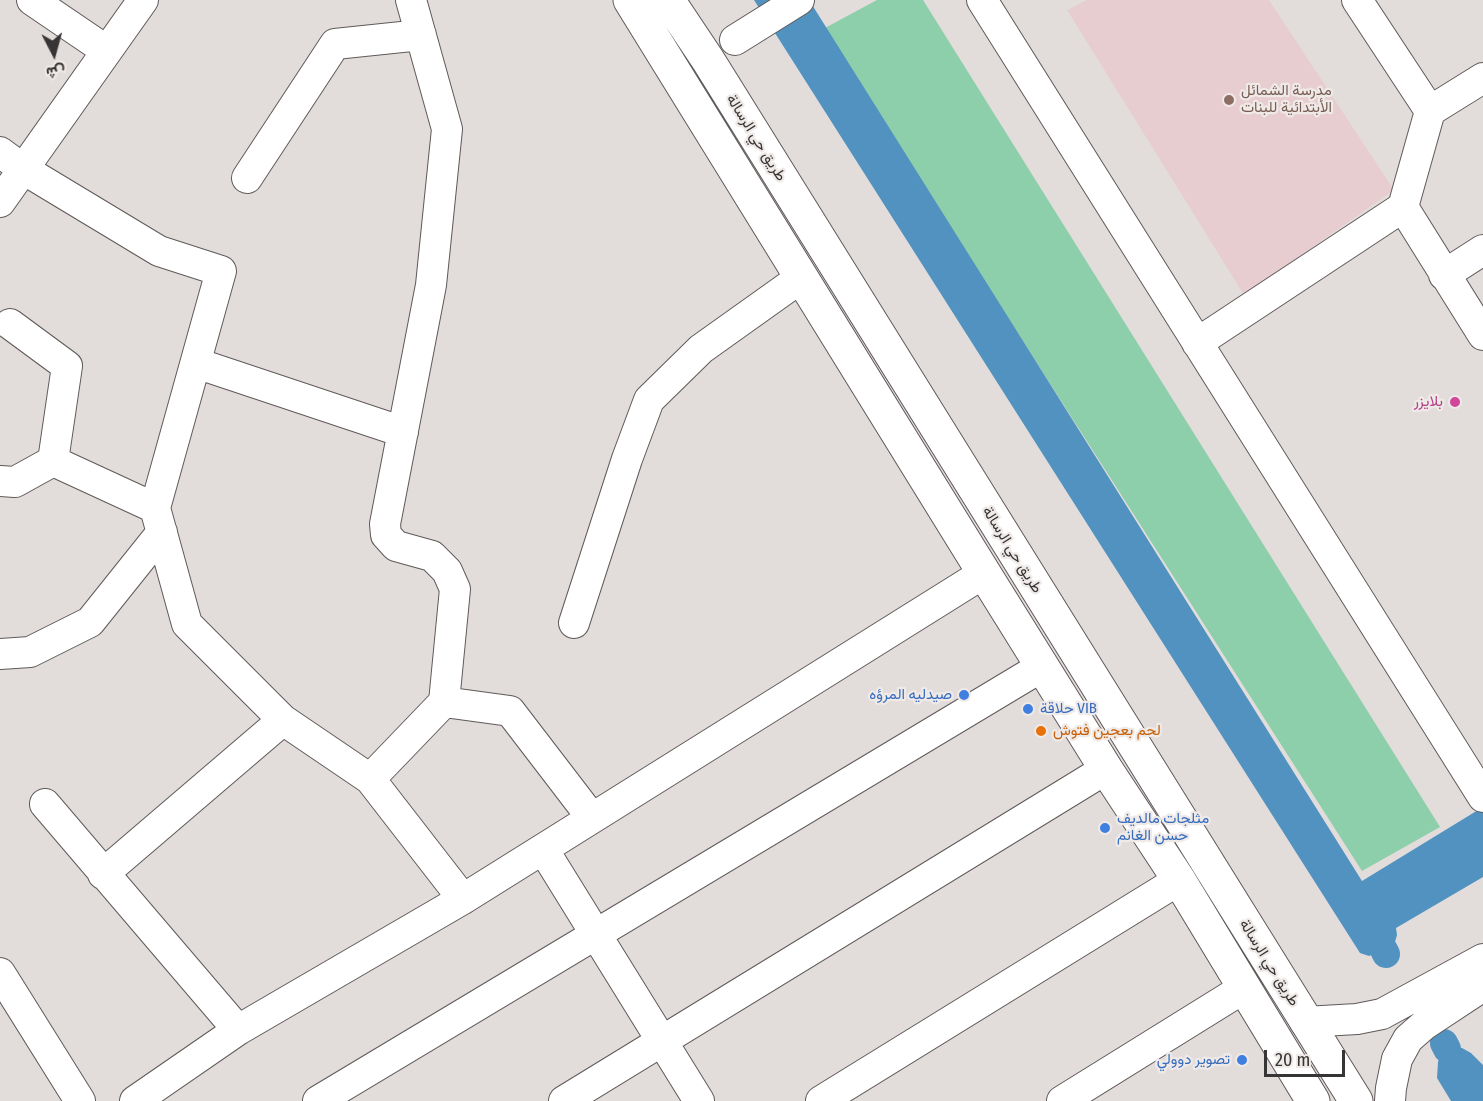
<!DOCTYPE html>
<html>
<head>
<meta charset="utf-8">
<style>
  body { margin:0 }
  #map { position:relative; width:1483px; height:1101px; overflow:hidden; background:#e2dddb; font-family:"Fira Sans Condensed",Vazirmatn,sans-serif }
  canvas { display:block }
  .north { position:absolute; left:24px; top:24px; width:60px; height:60px; -webkit-text-stroke:4px #efeae8; paint-order:stroke; rotate:174deg; font-size:16px; font-weight:700; line-height:24px; text-align:center; color:#363434 }
  .north::after { content:''; display:block; margin:auto; width:21px; height:27px; background:#363434; clip-path:polygon(50% 0,100% 100%,50% 72%,0 100%) }
  .scale { position:absolute; left:1264px; top:1050px; width:81px; height:27px; box-sizing:border-box; border:3px solid #363434; border-top:0; padding-left:8px; font-size:18px; line-height:21px; white-space:nowrap; color:#363434; -webkit-text-stroke:4px #efeae8; paint-order:stroke }
</style>
</head>
<body>
<div id="map">
<canvas width="1483" height="1101"></canvas>
<div class="north">ش</div>
<div class="scale">20 m</div>
</div>
<script>
const c = document.querySelector('canvas').getContext('2d');
c.lineJoin = 'round';
function fillPath(path, color) { c.fillStyle = color; c.fill(path, 'evenodd'); }
const poly = rows => new Path2D(rows.map(r => 'M' + r).join(''));
function strokePath(path, color, width, dash) { c.strokeStyle = color; c.lineWidth = width; c.lineCap = dash ? 'butt' : 'round'; c.setLineDash(dash || []); c.stroke(path); }
function write(font, color, halo, rows, align = 'center') {
  c.font = font + ' "Fira Sans Condensed",Vazirmatn,sans-serif'; c.lineWidth = 4.5; c.setLineDash([]); c.textBaseline = 'middle'; c.strokeStyle = halo; c.fillStyle = color; for (const [text, x, y, turn = 0] of rows) {
    c.save(); c.translate(x, y); c.rotate((+turn || 0) * Math.PI / 180); c.textAlign = isNaN(turn) ? turn : align; if (halo) c.strokeText(text, 0, 0); c.fillText(text, 0, 0); c.restore();
  }
}
fillPath(poly([
  [1087,0,1269,0,1394,190,1244,295,1067,10]
]), '#e7cdd0');
fillPath(poly([
  [877,0,923,0,1440,827,1362,871,823,29]
]), '#8dceab');
fillPath(poly([
  [754,0,809,0,1362,881,1483,807,1483,877,1396,928,1397,935,1395,942,1384,950,1369,956,1360,953],
  [1455,1047,1462,1048,1471,1053,1483,1065,1483,1101,1451,1101,1437,1078,1438,1062,1441,1054,1447,1049]
]), '#5192c1');
strokePath(poly([
  [1384,950,1386,954],
  [1444,1043,1447,1049]
]), '#5192c1', 28);
const minor = poly([
  [32,0,107,51],
  [982,0,1483,797],
  [1357,0,1430,111],
  [735,40,799,0],
  [0,152,23,169,159,251,221,271,155,508,187,624,283,720,370,779,463,899],
  [247,178,335,44,421,35],
  [0,202,143,0],
  [1403,207,1483,335],
  [1444,275,1483,250],
  [1197,343,1403,207,1430,111,1483,78],
  [196,363,403,432],
  [53,461,155,508],
  [0,481,15,482,53,461,67,366,10,324],
  [574,623,627,459,649,400,701,349,802,277],
  [0,654,30,652,90,622,162,532],
  [444,702,510,711,592,818],
  [370,779,444,702,455,589,447,571,432,556,396,546,386,535,385,524,431,285,447,129,411,0],
  [45,804,238,1030],
  [543,849,699,1101],
  [103,874,283,720],
  [0,973,80,1101],
  [1305,1022,1357,1019,1382,1014,1483,959],
  [135,1101,238,1030,463,899,984,573],
  [318,1101,1043,666],
  [564,1101,1106,769],
  [821,1101,1179,880],
  [1062,1101,1244,988],
  [1390,1101,1391,1088,1397,1059,1408,1039,1424,1025,1483,986]
]);
const major = poly([
  [630,0,984,573,1106,769,1179,880,1313,1101],
  [641,18,668,0,708,60,1356,1101]
]);
strokePath(minor, '#5f5a59', 32);
strokePath(major, '#5f5a59', 35);
strokePath(minor, '#fff', 30);
strokePath(major, '#fff', 33);
for (const [x, y, r, color] of [
  [1229,100,6,"#8d6e63"],
  [1455,402,6,"#d1479c"],
  [964,695,6,"#3f7fe0"],
  [1028,709,6,"#3f7fe0"],
  [1041,731,6,"#e8710a"],
  [1105,828,6,"#3f7fe0"],
  [1242,1060,6,"#3f7fe0"]
]) { const dot = new Path2D(); dot.arc(x, y, r, 0, 2 * Math.PI); c.fillStyle = color; c.fill(dot); strokePath(dot, '#efeae8', 2); }
write('15px', '#785e54', '#efeae8', [
  ["مدرسة الشمائل",1241,91],
  ["الأبتدائية للبنات",1241,108]
], 'left');
write('15px', '#363434', '#efeae8', [
  ["طريق حي الرسالة",756,138,58],
  ["طريق حي الرسالة",1012,550,58],
  ["طريق حي الرسالة",1269,963,58]
]);
write('15px', '#b23c85', '#efeae8', [
  ["بلايزر",1443,402]
], 'right');
write('15px', '#366cbe', '#efeae8', [
  ["صيدليه المرؤه",952,695],
  ["حلاقة VIB",1040,709,"left"],
  ["مثلجات مالديف",1117,819,"left"],
  ["حسن الغانم",1117,836,"left"],
  ["تصوير دوولي",1230,1060]
], 'right');
write('15px', '#c56008', '#efeae8', [
  ["لحم بعجين فتوش",1053,731]
], 'left');
</script>
</body>
</html>
